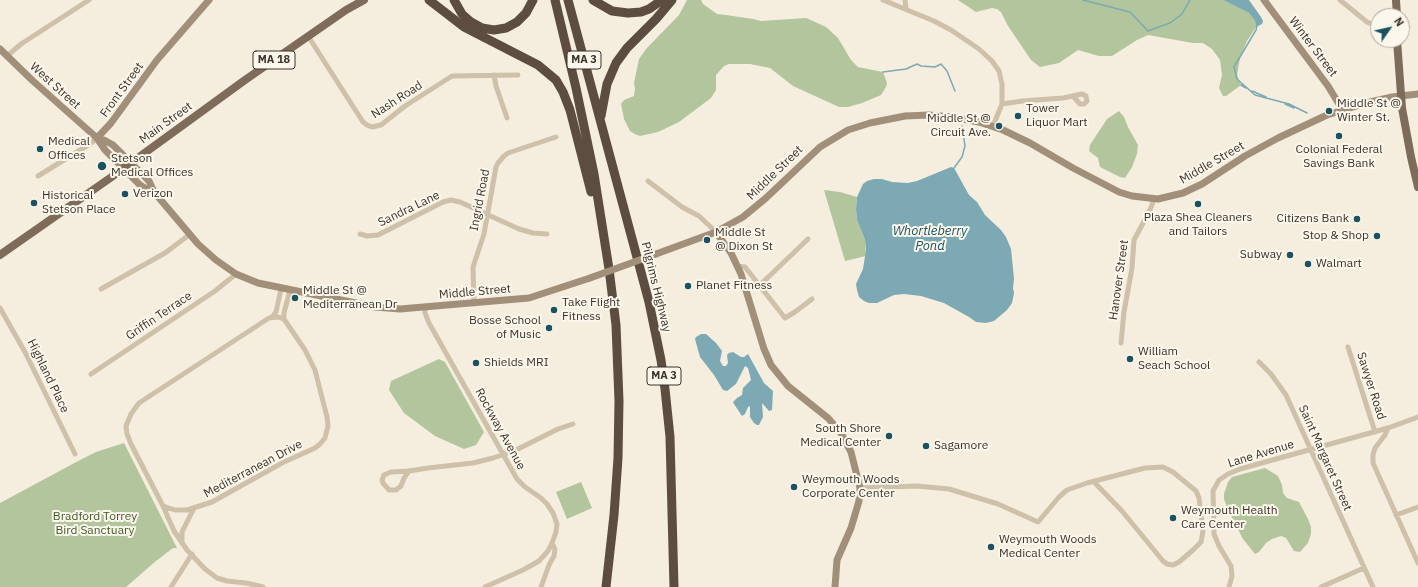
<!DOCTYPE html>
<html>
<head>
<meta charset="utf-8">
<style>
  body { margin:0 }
  #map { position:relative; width:1418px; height:587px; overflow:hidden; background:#f5eedf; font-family:"IBM Plex Sans",sans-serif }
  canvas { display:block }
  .north { position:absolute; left:1370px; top:8px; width:40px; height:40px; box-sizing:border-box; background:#fbf7ec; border:1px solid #aea89e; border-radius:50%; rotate:56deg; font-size:11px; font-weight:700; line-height:16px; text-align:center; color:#3b322a }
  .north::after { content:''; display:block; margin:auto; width:14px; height:18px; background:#1c5160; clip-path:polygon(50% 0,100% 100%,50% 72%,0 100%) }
</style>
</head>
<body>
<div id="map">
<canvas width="1418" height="587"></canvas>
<div class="north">N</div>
</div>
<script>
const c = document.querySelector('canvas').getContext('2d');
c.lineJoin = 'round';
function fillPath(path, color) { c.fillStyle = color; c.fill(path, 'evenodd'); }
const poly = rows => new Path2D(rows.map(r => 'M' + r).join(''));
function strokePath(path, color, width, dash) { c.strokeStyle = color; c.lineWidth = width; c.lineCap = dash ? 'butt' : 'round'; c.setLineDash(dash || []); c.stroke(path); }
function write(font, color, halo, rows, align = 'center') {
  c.font = font + ' "IBM Plex Sans",sans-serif'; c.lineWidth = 4; c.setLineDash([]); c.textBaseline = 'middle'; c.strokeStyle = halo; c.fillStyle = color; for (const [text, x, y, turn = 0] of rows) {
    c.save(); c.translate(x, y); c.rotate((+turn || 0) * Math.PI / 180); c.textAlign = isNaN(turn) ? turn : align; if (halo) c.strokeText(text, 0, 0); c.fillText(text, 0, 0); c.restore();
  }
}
fillPath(poly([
  [687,0,701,0,703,4,717,14,726,15,753,19,761,21,806,18,813,21,826,27,838,38,851,60,858,67,883,72,887,83,886,87,881,95,862,103,848,107,839,107,793,86,770,68,750,64,729,64,724,66,716,75,716,90,711,98,679,122,658,132,640,136,635,134,630,131,624,119,621,104,624,100,634,96,635,89,634,83,639,59,646,49,679,15],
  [958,0,1223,0,1249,13,1255,21,1256,27,1247,41,1240,58,1237,75,1241,85,1226,96,1223,96,1219,88,1222,75,1220,60,1212,49,1203,43,1193,43,1148,35,1137,40,1112,56,1099,56,1078,50,1059,63,1040,67,1031,60,1008,26,1001,12,997,9,992,8,976,12],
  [1119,111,1124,117,1128,127,1138,145,1137,154,1132,167,1125,178,1120,177,1100,167,1098,158,1089,151,1090,145,1107,119],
  [824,190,840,192,857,197,856,209,857,220,865,240,866,256,845,261],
  [439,359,445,362,484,432,476,445,464,449,435,436,404,413,389,390,391,381],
  [124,443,177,548,173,548,156,561,126,587,0,587,0,503,80,460,96,452],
  [1265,468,1278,476,1282,485,1283,493,1287,498,1299,502,1308,519,1311,527,1311,534,1308,543,1300,552,1294,551,1286,538,1281,536,1272,539,1266,543,1259,552,1255,554,1243,539,1228,510,1224,499,1224,494,1228,482,1232,477],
  [581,482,592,508,567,519,556,492]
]), '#b2c59d');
fillPath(poly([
  [1223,0,1249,0,1261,17,1263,21,1262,24,1256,27,1255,21,1249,13],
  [951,167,954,168,969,195,977,202,985,215,1001,230,1006,237,1011,249,1014,279,1013,288,1014,293,1012,303,1007,310,994,321,986,323,976,322,969,317,944,303,921,296,904,294,894,295,877,303,869,303,864,301,859,297,857,290,856,284,863,269,866,250,865,240,857,220,856,209,857,197,863,184,867,181,874,179,882,179,892,182,908,183,917,181],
  [701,334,706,334,716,343,722,351,720,361,723,366,726,366,728,363,727,355,729,353,733,352,741,357,744,357,748,354,764,383,773,391,772,410,769,411,762,403,763,417,759,425,757,425,754,423,750,417,750,406,748,407,745,414,742,416,734,404,733,402,737,398,742,395,743,388,751,380,748,368,745,366,736,384,727,391,723,390,714,375,700,357,695,339,696,337]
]), '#7ca9b4');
strokePath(poly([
  [1083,0,1130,12,1148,31,1170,23,1182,14,1190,0],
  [1257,25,1256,30,1234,67,1237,79,1255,95,1289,104,1307,113],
  [883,72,906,69,917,64,921,66,935,67,941,64,947,71,955,91],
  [1241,85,1246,88],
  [1252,91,1266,97],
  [1285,104,1294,108],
  [954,168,962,157,965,146,962,126]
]), '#7ca9b4', 1.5);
strokePath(poly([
  [883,0,934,21,951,30,979,49,992,61,999,71,1002,84,1002,104,993,126],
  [905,0,906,9],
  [1340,0,1367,22,1378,27],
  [308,36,363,122,367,125,372,127,381,125,405,106,452,76,518,75],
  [7,56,21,44,89,0],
  [494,75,496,86,507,118],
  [1002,104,1022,101,1063,98,1082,94,1086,96,1087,101,1084,104,1080,104,1073,96],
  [38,176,90,144,97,138],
  [648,181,682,207,699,216,716,232],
  [360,234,367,236,378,235,443,202,451,200,460,202,519,229,533,233,547,234],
  [737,266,745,267,785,318,795,312,812,299],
  [760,285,808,239],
  [101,289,165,253,189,235],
  [474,304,473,267,484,234,496,167,498,163,504,156,508,153,556,137],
  [425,307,425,313,429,323,517,479,525,487,541,498,547,504,553,513,557,524,556,532,552,543,548,551,539,561,523,570,485,587],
  [0,308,26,354,75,454],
  [272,317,276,312,281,289],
  [284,319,284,313,290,290],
  [1121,343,1124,312,1132,268,1134,240,1150,210,1154,199],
  [1348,347,1375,432],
  [1259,362,1271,374,1286,395,1373,587],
  [91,374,215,291,236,274],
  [1388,428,1385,435,1375,448,1373,455,1373,463,1418,563],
  [409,471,404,478,401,486,396,490,389,490,383,483,382,480,384,475,391,472,409,471,428,468,473,463,493,458,514,451,558,429,573,424],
  [860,488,917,486,949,489,998,504,1038,522,1059,497,1067,490,1087,483,1145,468,1163,467,1173,472,1196,491,1199,498,1203,531,1201,542,1193,550,1179,562,1173,565,1167,564,1163,561,1122,511,1094,482],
  [163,506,175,510,187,510,212,502,282,463,315,448,320,444,325,438,328,426,327,417,315,370,305,350,284,319,278,317,269,318,139,403,131,414,126,426,127,434,131,444,163,506,174,531,187,550,205,569,217,578,227,581,246,583,263,587],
  [1396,515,1418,507],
  [182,543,182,532,194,508],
  [171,587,192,554],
  [541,587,549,565,554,556,555,549,552,543],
  [1229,587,1232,576,1231,566,1219,546,1214,534,1213,491,1219,480,1228,474,1240,469,1388,428,1418,417],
  [1321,587,1364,568]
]), '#cec0a9', 5);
strokePath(poly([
  [1264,0,1328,86,1342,109],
  [0,49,33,81,97,138,105,150,140,185,146,189,154,192],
  [97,138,104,140,113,145,149,181,154,192,198,244,216,260,236,274,258,283,375,307,400,309,529,298,590,278],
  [97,138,111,123,157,60,209,0],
  [716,232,731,253,741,274,764,349,771,365,788,386,828,418,841,433,851,452,860,488,859,501,851,528,837,560,835,587],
  [656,254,716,232,743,217,766,198,820,147,848,130,870,123,905,116,929,115,952,117,979,122,1003,130,1030,143,1073,168,1119,192,1132,196,1158,199,1183,193,1202,184,1245,156,1278,138,1327,115,1366,103,1392,97,1418,94]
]), '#a28f7a', 7);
strokePath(poly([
  [1396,0,1397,16],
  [1397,40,1402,108,1411,157,1418,187],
  [0,255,113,176,245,80,346,10,364,0]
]), '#7e6b5a', 8);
strokePath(poly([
  [429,0,464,27,538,65,556,80,563,92,570,110,591,192],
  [454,0,462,14,471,22,482,28,494,30,506,28,517,22,526,13,533,0],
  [555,0,576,88,594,174,609,269,616,325,619,401,618,458,614,515,606,587],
  [568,0,649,302,661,360,665,389,670,437,674,587],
  [593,0,612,11,628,13,641,12,649,9,662,0],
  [601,116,607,84,616,63,627,48,656,19,672,0]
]), '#5c4d40', 9);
strokePath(poly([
  [590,278,656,254]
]), '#a28f7a', 7);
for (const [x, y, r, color] of [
  [1329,111,4,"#1c5160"],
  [1018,116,4,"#1c5160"],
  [999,126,4,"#1c5160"],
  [1339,136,4,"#1c5160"],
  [40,149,4,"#1c5160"],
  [102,166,5,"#1c5160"],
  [125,194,4,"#1c5160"],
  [34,203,4,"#1c5160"],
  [1198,204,4,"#1c5160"],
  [1357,219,4,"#1c5160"],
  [1377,236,4,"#1c5160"],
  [707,240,4,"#1c5160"],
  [1290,255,4,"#1c5160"],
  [1308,264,4,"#1c5160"],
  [688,286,4,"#1c5160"],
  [295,298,4,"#1c5160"],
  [554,310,4,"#1c5160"],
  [549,328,4,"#1c5160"],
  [1130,359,4,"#1c5160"],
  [476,363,4,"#1c5160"],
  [889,436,4,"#1c5160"],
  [926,446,4,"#1c5160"],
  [794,487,4,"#1c5160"],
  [1173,518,4,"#1c5160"],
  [991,547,4,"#1c5160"]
]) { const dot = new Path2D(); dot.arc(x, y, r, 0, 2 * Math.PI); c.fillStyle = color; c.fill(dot); strokePath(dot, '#fbf7ec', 1.5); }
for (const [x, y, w] of [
  [274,60,42],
  [584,60,34],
  [664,376,34]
]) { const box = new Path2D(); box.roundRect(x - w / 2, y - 9, w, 18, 3); c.fillStyle = '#fbf7ec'; c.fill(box); strokePath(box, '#3b322a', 1); }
write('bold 11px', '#3b322a', null, [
  ["MA 18",274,60],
  ["MA 3",584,60],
  ["MA 3",664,376]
]);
write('12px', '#3b322a', '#fbf7ec', [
  ["Winter Street",1313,47,53],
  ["West Street",55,86,42],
  ["Front Street",122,90,-54],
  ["Nash Road",397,100,-33],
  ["Main Street",166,123,-36],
  ["Middle Street",1212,163,-30],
  ["Middle Street",775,173,-44],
  ["Ingrid Road",480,200,-79],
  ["Sandra Lane",409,209,-26],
  ["Hanover Street",1119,280,-82],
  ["Pilgrims Highway",656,287,76],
  ["Middle Street",475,292,-5],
  ["Griffin Terrace",159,316,-34],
  ["Highland Place",48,376,64],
  ["Sawyer Road",1371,386,72],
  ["Rockway Avenue",500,429,61],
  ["Lane Avenue",1261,454,-17],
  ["Saint Margaret Street",1325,458,66],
  ["Mediterranean Drive",253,469,-28]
]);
write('12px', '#3b322a', '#fbf7ec', [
  ["Middle St @",1337,104],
  ["Winter St.",1337,118],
  ["Tower",1026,109],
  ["Liquor Mart",1026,123],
  ["Middle St @",991,119,"right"],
  ["Circuit Ave.",991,133,"right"],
  ["Medical",48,142],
  ["Offices",48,156],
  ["Colonial Federal",1339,150,"center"],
  ["Savings Bank",1339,164,"center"],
  ["Stetson",111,159],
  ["Medical Offices",111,173],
  ["Verizon",133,194],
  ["Historical",42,196],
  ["Stetson Place",42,210],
  ["Plaza Shea Cleaners",1198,218,"center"],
  ["and Tailors",1198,232,"center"],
  ["Citizens Bank",1349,219,"right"],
  ["Middle St",715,233],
  ["@ Dixon St",715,247],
  ["Stop & Shop",1369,236,"right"],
  ["Subway",1282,255,"right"],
  ["Walmart",1316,264],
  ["Planet Fitness",696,286],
  ["Middle St @",303,291],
  ["Mediterranean Dr",303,305],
  ["Take Flight",562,303],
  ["Fitness",562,317],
  ["Bosse School",541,321,"right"],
  ["of Music",541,335,"right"],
  ["William",1138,352],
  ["Seach School",1138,366],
  ["Shields MRI",484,363],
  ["South Shore",881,429,"right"],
  ["Medical Center",881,443,"right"],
  ["Sagamore",934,446],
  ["Weymouth Woods",802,480],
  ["Corporate Center",802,494],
  ["Weymouth Health",1181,511],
  ["Care Center",1181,525],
  ["Weymouth Woods",999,540],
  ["Medical Center",999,554]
], 'left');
write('12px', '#435b2b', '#fbf7ec', [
  ["Bradford Torrey",95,517],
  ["Bird Sanctuary",95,531]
]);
write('italic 13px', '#1c5160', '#fbf7ec', [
  ["Whortleberry",930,231],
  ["Pond",930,246]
]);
</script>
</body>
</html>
